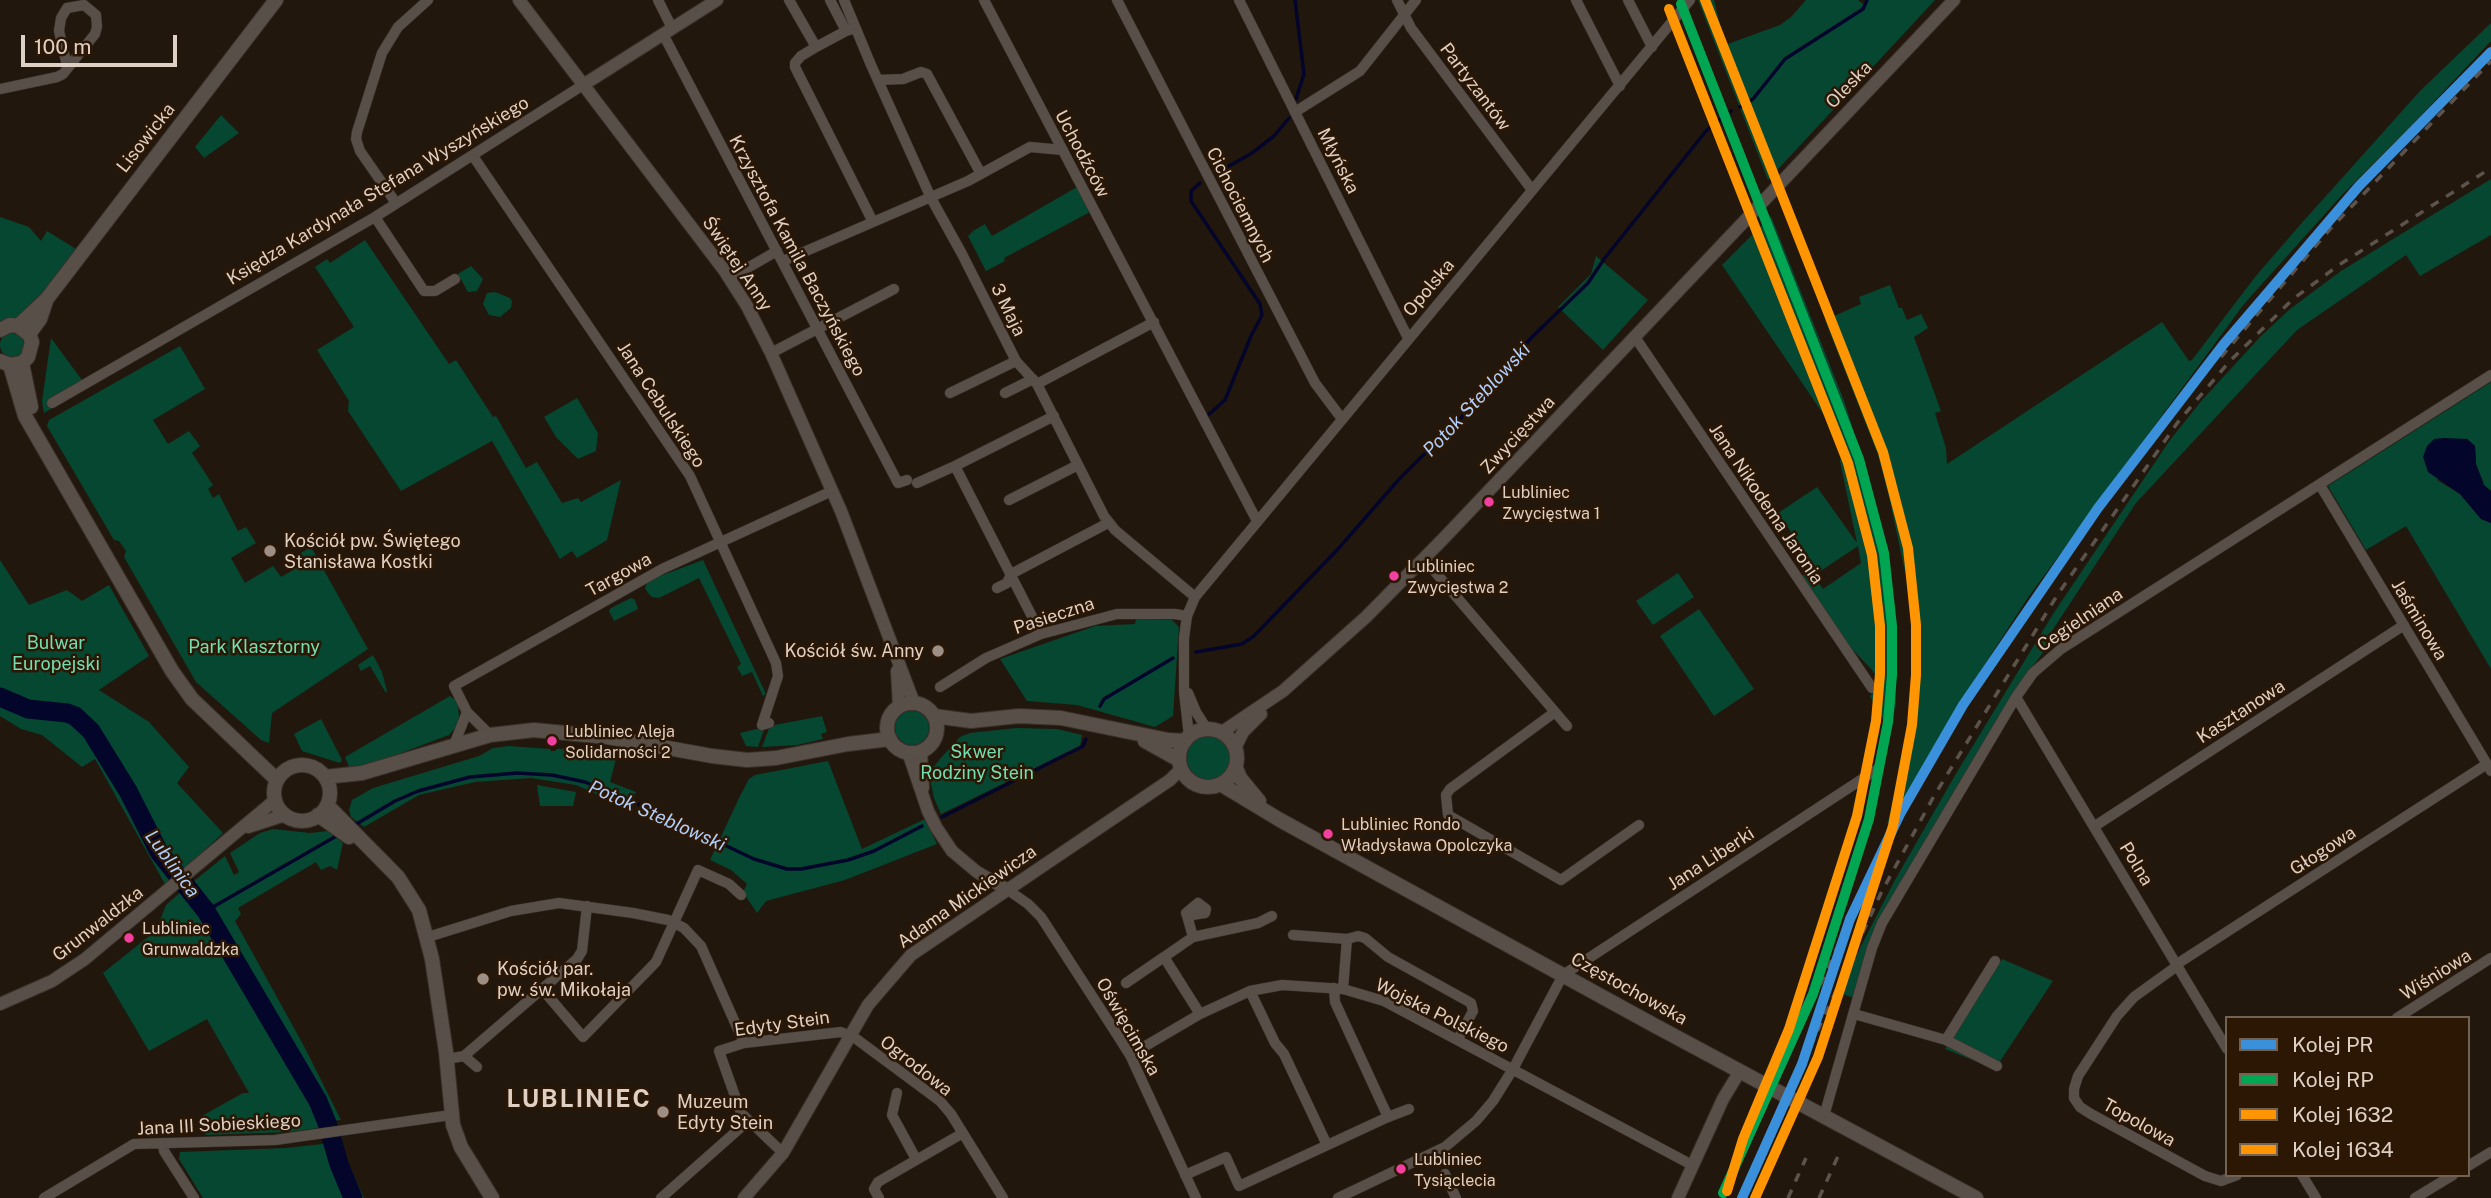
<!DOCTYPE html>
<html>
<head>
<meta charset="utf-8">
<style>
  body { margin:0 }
  #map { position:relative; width:2491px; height:1198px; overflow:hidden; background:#22170d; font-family:"Public Sans",sans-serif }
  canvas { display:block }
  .legend { position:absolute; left:2225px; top:1016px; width:245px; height:161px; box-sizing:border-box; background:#2b1704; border:2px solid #736151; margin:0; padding:9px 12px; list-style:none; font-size:21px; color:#dfd0c5 }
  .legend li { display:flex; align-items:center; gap:14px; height:35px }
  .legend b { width:35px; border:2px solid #736151 }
  .scale { position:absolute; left:21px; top:35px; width:156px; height:32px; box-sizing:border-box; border:4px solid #dfd0c5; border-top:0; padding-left:9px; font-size:21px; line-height:24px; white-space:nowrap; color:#dfd0c5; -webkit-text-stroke:5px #2b1704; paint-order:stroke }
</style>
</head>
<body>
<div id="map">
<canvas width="2491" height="1198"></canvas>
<ul class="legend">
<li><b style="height:9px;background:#3a90db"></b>Kolej PR</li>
<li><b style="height:9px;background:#00a651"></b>Kolej RP</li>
<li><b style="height:9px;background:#ff9500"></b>Kolej 1632</li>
<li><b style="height:9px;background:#ff9500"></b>Kolej 1634</li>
</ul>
<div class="scale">100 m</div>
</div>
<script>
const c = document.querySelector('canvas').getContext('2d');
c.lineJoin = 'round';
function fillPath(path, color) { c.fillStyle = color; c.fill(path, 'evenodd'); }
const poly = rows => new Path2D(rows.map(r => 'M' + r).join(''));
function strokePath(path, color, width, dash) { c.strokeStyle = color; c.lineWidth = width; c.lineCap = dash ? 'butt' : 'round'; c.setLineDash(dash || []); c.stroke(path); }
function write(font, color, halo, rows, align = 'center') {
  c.font = font + ' "Public Sans",sans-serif'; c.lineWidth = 5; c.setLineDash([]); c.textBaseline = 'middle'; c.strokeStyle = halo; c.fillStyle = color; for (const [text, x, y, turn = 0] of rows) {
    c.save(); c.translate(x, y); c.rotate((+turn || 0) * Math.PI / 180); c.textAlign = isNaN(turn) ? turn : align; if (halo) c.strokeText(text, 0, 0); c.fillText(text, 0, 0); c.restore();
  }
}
fillPath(poly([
  [1698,0,1714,0,1725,45,1780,25,1791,17,1806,0,1858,0,1863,4,1865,0,1935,0,1768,180],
  [2491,23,2491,41,2413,124,2342,195,2244,304,2027,599,1957,707,1906,798,1887,825,1911,732,1916,668,1909,590,1889,497,1878,455,1825,320,1861,304,1859,297,1890,285,1899,308,1902,308,1907,320,1921,314,1928,328,1914,337,1941,411,1935,413,1946,448,1947,464,2162,322,2189,361,2192,360,2255,277,2300,225,2420,91],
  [221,115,239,133,204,158,195,147],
  [2491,179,2491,235,2420,276,2406,255,2297,330,2136,503,2050,634,2053,639,2011,696,1891,898,1871,938,1854,998,1840,993,1861,946,1895,880,1954,777,2053,614,2170,440,2203,399,2261,336,2290,309,2341,271],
  [1077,187,1090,212,1004,258,1005,261,986,271,968,236,973,231,985,224,992,236],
  [1771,216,1845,403,1874,499,1893,608,1896,703,1890,732,1870,696,1882,686,1872,670,1850,647,1802,576,1810,570,1823,589,1861,563,1858,546,1819,572,1778,513,1817,487,1857,543,1840,461,1845,446,1722,265],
  [0,217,29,227,41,241,47,231,76,249,55,279,24,314,15,320,0,321],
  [365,240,449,364,456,360,493,417,496,416,526,468,537,462,562,503,578,498,581,502,621,480,607,540,577,558,572,551,560,559,492,441,401,491,348,411,349,401,317,350,354,327,315,267,327,259,330,263],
  [1596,256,1648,300,1603,350,1558,307,1591,274],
  [471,266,483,279,477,291,468,292,458,274],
  [495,292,510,298,512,301,511,308,500,317,489,315,483,304,487,293],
  '0 345a12 12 0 1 1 24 0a12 12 0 1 1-24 0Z',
  [51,338,82,380,50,398,54,407,44,413,42,401],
  [180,346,205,389,153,420,168,444,189,431,200,446,192,453,213,485,208,489,213,498,219,494,238,531,246,527,256,543,231,558,245,583,273,566,281,577,295,569,291,559,311,547,368,649,272,713,269,743,261,740,196,682,124,557,126,551,119,541,114,540,47,426,49,420],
  [2491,382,2491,491,2484,485,2476,464,2475,446,2467,439,2459,440,2437,480,2460,494,2481,519,2491,523,2491,669,2406,526,2366,550,2328,486],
  [577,398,598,433,596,451,578,459,556,437,544,417],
  [0,560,29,605,67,590,82,601,109,585,149,656,99,690,149,722,189,767,177,783,223,833,166,886,95,759,82,767,42,735,21,729,0,716],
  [703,560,766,694,763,696,752,672,742,676,737,667,741,664,699,578,659,598,652,597,648,593,645,588,647,583,652,579],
  [1678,573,1694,597,1653,625,1636,601],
  [631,598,635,600,638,609,614,621,609,611,611,608],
  [1699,609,1754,689,1714,716,1660,636],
  [1136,619,1172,620,1179,627,1173,716,1155,727,1077,705,1027,701,1000,659,1095,626,1135,624],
  [373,655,382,672,387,691,386,693,370,666,361,671,358,665],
  [450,696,456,700,458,705,459,716,457,726,449,735,377,762,350,769,345,757],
  '895 728a17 17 0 1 1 34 0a17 17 0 1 1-34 0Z',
  [822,716,827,732,821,734,823,739,797,745,762,747,770,726],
  [321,719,342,760,340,763,302,751,294,734],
  [765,727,758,747,746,746,740,733],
  [1016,728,1057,729,1082,735,1080,746,941,814,934,798,930,779,932,769,940,759,960,737,970,733],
  '1187 758a22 22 0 1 1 44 0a22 22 0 1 1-44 0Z',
  [509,746,550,749,551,751,556,751,556,749,578,748,603,751,617,755,610,782,636,792,629,808,576,785,531,778,475,782,419,795,364,827,351,817,349,810,352,800,373,788,479,756,493,748],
  [828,761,862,849,925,819,937,844,845,880,766,901,757,913,743,892,747,884,731,870,710,860,740,796,749,779,755,775],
  [537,785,576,792,573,806,540,806],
  [273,829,310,833,328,831,343,843,337,870,330,866,321,870,316,862,238,908,241,914,235,921,305,1048,341,1120,331,1121,323,1102,206,903,189,885,225,856,234,875,239,872,230,853,260,833],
  [184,889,204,915,319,1108,323,1124,319,1128,290,1132,206,1135,201,1131,200,1117,243,1093,249,1093,207,1019,149,1051,103,973,148,937,158,925,166,905],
  [2002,959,2053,981,1995,1069,1945,1049],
  [339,1142,364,1198,357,1198,342,1165,336,1143],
  [331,1143,337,1167,351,1198,203,1198,179,1159,180,1152,286,1148]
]), '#054731');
fillPath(poly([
  [2444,438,2467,439,2475,446,2476,464,2484,485,2491,491,2491,523,2481,519,2460,494,2428,472,2423,457,2427,446,2434,439]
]), '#03052a');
strokePath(poly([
  [1295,0,1304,74,1296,99],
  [1740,107,1753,99,1785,59,1863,9,1867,0],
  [1217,173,1252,153,1274,136,1289,118],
  [1200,183,1191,191,1191,201,1260,304,1262,315,1251,336,1225,400,1208,415],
  [1196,652,1242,644,1254,636,1338,549,1401,477,1471,408,1532,337,1588,283,1604,259,1706,131,1731,111],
  [1100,706,1104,699,1173,658],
  [942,817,1083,746,1086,739],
  [353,826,395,801,418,791,470,777,517,773,552,775,585,782,630,800,754,859,787,869,801,869,848,860,874,851,922,826],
  [206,911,338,835]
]), '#03052a', 3.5);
strokePath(poly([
  [0,697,28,709,67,713,75,716,91,731,128,791,159,852,206,911,318,1101,327,1123,339,1164,353,1198]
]), '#03052a', 19);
const minor = poly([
  [658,0,672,28],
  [789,0,816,47,846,31],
  [830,0,846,31,852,29],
  [844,0,871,65,931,198,962,254,1016,361,1037,384,1104,516,1115,530,1195,597],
  [984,0,1257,521],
  [1117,0,1315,383,1342,419],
  [1239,0,1408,338],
  [1397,0,1411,28,1532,190],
  [1576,0,1620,86],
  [1628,0,1652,47],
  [663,34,898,483,907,480],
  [816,47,801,56,795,63,795,67,873,222],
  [878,80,903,79,921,72,927,74,981,174],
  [0,89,57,77,63,74,95,34,97,27,96,15,84,5,67,8,61,18,59,31,67,66],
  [1295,112,1360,71,1416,0],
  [473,156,690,476,776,663,778,676,762,725,769,723],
  [396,203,360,151,356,139,357,132,382,53,398,27,428,0],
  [375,217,424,291,435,291,455,279],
  [783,261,968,181,1030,147,1063,150],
  [730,278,777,251],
  [1635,337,1872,688],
  [771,353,894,289],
  [1037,384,1154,322],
  [950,393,1016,361],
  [1005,393,1033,379],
  [52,403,375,217,583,85],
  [917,483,955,466],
  [2320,485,2491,771],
  [1009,500,1078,465],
  [1424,559,1567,726],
  [997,588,1007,583,1011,574,1108,523],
  [1041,634,955,466,1054,416],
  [940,687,986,658,1041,634,1117,614,1175,614,1187,616],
  [1188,693,1196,712,1207,729],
  [2016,697,2227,1049],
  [1555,712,1450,789,1446,795,1448,815,1561,880,1639,825],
  [490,735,467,712,454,686,662,569,832,491],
  [1189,736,1184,692,1184,638,1187,616,1195,597,1690,0],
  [454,745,467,712],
  [2095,826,2404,625],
  [1008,890,1028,904,1041,917,1116,1033,1130,1055,1196,1198],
  [1188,919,1186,913,1198,903,1206,909,1205,913,1192,915,1188,919,1193,937],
  [1293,935,1347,939],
  [428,937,511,911,559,903,633,913,668,920,684,928,701,946,744,1043],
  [2177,964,2487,764],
  [2177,966,2134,997,2117,1016,2078,1076,2074,1089,2074,1098,2080,1107,2091,1114,2205,1176,2221,1181,2237,1175],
  [1126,983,1164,957],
  [1343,989,1347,939,1358,936,1365,938,1388,957,1471,1003,1473,1011,1458,1039],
  [543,990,583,1037,656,962,698,870,729,884,741,895],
  [1250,991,1275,1043,1284,1054,1327,1145],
  [1200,1014,1164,957,1193,937,1258,923,1272,916],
  [1854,1014,1946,1040,1995,961],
  [2397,1018,2491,958],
  [1946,1040,1997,1066],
  [1130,1055,1200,1014,1250,991,1282,985,1343,989,1384,1001,1692,1165],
  [464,1056,477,1067],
  [447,1059,464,1056,577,959,582,951,587,906],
  [897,1093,892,1115,916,1159],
  [1824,1116,1872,948,1882,923,2016,697,2033,673,2061,649,2491,375],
  [1388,1117,1409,1109],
  [163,1143,164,1151,194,1198],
  [783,1153,741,1113,719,1051,744,1043,841,1032,855,1038,940,1101,951,1114,1003,1198],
  [2468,1166,2491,1152],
  [1445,1174,1456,1198],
  [1185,1175,1226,1157,1239,1186,1388,1117,1335,1002,1334,988],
  [2302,1175,2316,1198],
  [44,1198,134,1144,275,1140,451,1115],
  [661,1198,748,1121],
  [879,1198,874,1189,878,1182,963,1133],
  [1338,1198,1445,1147,1476,1121,1493,1101,1513,1069,1563,975,1876,770],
  [2415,1198,2453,1175]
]);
const tertiary = poly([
  [519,0,724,270,747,306,771,353,841,511,914,703],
  [583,85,717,0],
  [897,671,899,707],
  [1222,732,1283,691,1366,617,1445,537,1954,0],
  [1235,748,1243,732,1261,714],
  [921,751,923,788],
  [908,752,928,811,936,827,952,851,977,872,1008,890],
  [248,827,285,815],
  [0,1004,52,981,85,959,275,800],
  [744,1198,783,1153,868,1005,911,955,1170,780,1181,769],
  [1678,1198,1723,1099,1740,1071]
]);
const secondary = poly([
  [18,326,46,300,276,0],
  [0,330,10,325,18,326,29,334,32,342,28,357,22,363,10,365,0,361],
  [29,334,40,319,46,301],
  [22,363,31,407],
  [10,365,25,416,172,671,192,699,277,780],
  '887 728a25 25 0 1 1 50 0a25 25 0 1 1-50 0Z',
  [934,716,971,721,1019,716,1061,718,1168,740,1185,741],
  '1179 758a29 29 0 1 1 58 0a29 29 0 1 1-58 0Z',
  [1145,741,1179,760],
  '274 793a28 28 0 1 1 56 0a28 28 0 1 1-56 0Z',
  [1236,768,1240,778,1259,801],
  [325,777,362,773,490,735,534,730,607,737,712,756,747,760,776,758,848,744,890,739],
  [1222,785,1280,820,1650,1023,1976,1198],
  [327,805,398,877,419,910,432,959,446,1052,453,1125,461,1147,492,1198],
  [318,815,349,837]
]);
strokePath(minor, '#3a312b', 11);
strokePath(tertiary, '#3a312b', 14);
strokePath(secondary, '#3a312b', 16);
strokePath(minor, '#584f48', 10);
strokePath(tertiary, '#584f48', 12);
strokePath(secondary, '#584f48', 14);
strokePath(poly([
  [2221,357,2330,229,2491,61],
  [1795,1080,1881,893,1934,796,2058,594,2178,422,2229,362,2293,299,2339,265,2491,168],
  [1724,1198,1850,919],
  [1788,1198,1806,1158],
  [1819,1198,1839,1154]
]), '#5d534d', 3.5, [9, 9]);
strokePath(poly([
  [1742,1198,1802,1064,1850,919,1900,814,1963,705,2098,508,2223,345,2359,186,2491,52]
]), '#3a90db', 10);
strokePath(poly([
  [1681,4,1859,459,1884,553,1892,626,1892,675,1888,722,1869,819,1813,994,1723,1193]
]), '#00a651', 10);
strokePath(poly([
  [1705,0,1883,452,1908,548,1916,625,1916,675,1912,725,1893,826,1818,1057,1755,1198]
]), '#ff9500', 10);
strokePath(poly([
  [1669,9,1848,463,1872,555,1880,626,1880,674,1876,721,1857,816,1789,1029,1743,1139,1727,1191]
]), '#ff9500', 10);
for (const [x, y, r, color] of [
  [1489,502,6,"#f240a1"],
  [270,551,7,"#9d8f85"],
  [1394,576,6,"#f240a1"],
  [938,651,7,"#9d8f85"],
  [552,741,6,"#f240a1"],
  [1328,834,6,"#f240a1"],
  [129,938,6,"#f240a1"],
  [483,979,7,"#9d8f85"],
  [663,1112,7,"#9d8f85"],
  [1401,1169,6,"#f240a1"]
]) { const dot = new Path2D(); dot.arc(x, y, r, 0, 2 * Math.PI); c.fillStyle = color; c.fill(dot); strokePath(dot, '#2b1704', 2.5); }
write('16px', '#dfd0c5', '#2b1704', [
  ["Lubliniec",1502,493],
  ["Zwycięstwa 1",1502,514],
  ["Lubliniec",1407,567],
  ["Zwycięstwa 2",1407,588],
  ["Lubliniec Aleja",565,732],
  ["Solidarności 2",565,753],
  ["Lubliniec Rondo",1341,825],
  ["Władysława Opolczyka",1341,846],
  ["Lubliniec",142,929],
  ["Grunwaldzka",142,950],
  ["Lubliniec",1414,1160],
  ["Tysiąclecia",1414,1181]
], 'left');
write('18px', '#dfd0c5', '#2b1704', [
  ["Oleska",1849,85,-46],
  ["Partyzantów",1475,87,53],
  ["Lisowicka",146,138,-52],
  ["Uchodźców",1082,154,62],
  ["Młyńska",1338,161,63],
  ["Księdza Kardynała Stefana Wyszyńskiego",378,191,-31],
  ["Cichociemnych",1240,205,63],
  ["Krzysztofa Kamila Baczyńskiego",797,256,62],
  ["Świętej Anny",737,264,56],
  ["Opolska",1429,288,-50],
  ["3 Maja",1008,310,64],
  ["Jana Cebulskiego",661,405,57],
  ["Zwycięstwa",1518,435,-47],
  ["Jana Nikodema Jaronia",1766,504,56],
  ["Targowa",619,575,-29],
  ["Pasieczna",1054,616,-18],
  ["Cegielniana",2080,620,-34],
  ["Jaśminowa",2419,620,59],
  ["Kasztanowa",2241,712,-33],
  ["Głogowa",2323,851,-33],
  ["Jana Liberki",1711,859,-33],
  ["Polna",2136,864,59],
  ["Adama Mickiewicza",967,897,-35],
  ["Grunwaldzka",98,924,-38],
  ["Wiśniowa",2436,975,-32],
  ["Częstochowska",1629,989,29],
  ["Wojska Polskiego",1442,1016,26],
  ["Edyty Stein",782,1024,-8],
  ["Oświęcimska",1128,1027,60],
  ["Ogrodowa",916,1066,38],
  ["Topolowa",2139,1123,29],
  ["Jana III Sobieskiego",219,1125,-3]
]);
write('18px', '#dfd0c5', '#2b1704', [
  ["Kościół pw. Świętego",284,541],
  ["Stanisława Kostki",284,562],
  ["Kościół św. Anny",924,651,"right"],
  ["Kościół par.",497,969],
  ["pw. św. Mikołaja",497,990],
  ["Muzeum",677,1102],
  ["Edyty Stein",677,1123]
], 'left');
write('18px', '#72deb1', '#2b1704', [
  ["Bulwar",56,643],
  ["Europejski",56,664],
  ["Park Klasztorny",254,647],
  ["Skwer",977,752],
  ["Rodziny Stein",977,773]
]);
write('italic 19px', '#afcefb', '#2b1704', [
  ["Potok Steblowski",1477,400,-47],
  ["Potok Steblowski",657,816,24],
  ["Lublinica",172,864,54]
]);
c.letterSpacing = '2px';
write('bold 24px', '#dfd0c5', '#2b1704', [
  ["LUBLINIEC",579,1100]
]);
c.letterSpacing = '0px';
</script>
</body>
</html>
